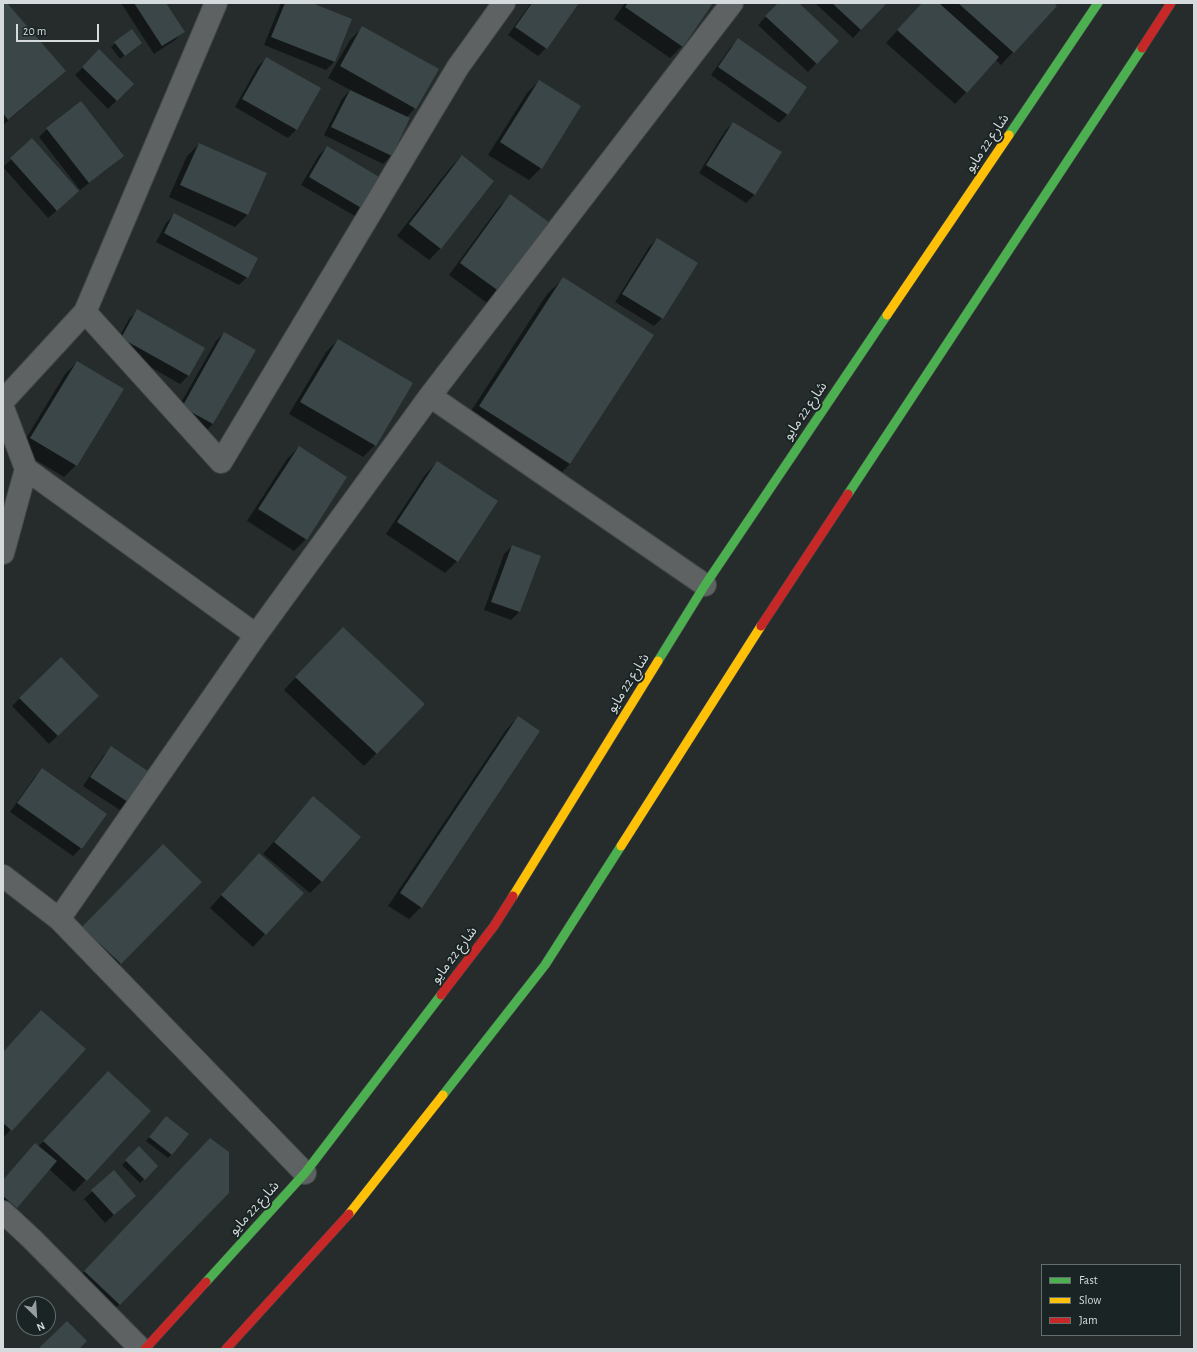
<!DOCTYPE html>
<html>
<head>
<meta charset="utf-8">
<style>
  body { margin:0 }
  #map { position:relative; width:1197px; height:1352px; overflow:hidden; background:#262c2c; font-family:"Alegreya Sans",sans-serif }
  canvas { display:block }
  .frame { position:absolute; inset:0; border:4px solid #d5dbdc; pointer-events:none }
  .legend { position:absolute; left:1041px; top:1264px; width:140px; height:72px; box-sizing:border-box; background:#1b2424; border:1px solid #656d6e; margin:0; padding:5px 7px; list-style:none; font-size:12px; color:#d5dbdc }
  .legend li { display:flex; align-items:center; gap:8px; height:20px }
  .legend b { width:20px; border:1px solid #656d6e }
  .north { position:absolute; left:16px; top:1296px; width:40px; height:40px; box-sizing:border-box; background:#1b2424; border:1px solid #656d6e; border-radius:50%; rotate:155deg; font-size:11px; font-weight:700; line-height:16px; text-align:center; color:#d5dbdc }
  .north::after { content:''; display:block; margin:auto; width:14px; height:18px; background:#989e9e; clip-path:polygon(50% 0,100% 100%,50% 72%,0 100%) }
  .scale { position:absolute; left:16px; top:24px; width:83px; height:18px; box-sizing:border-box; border:2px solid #d5dbdc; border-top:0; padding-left:5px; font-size:12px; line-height:14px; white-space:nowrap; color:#d5dbdc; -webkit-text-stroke:3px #1b2424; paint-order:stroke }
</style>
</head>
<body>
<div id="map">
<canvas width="1197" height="1352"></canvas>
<div class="frame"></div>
<ul class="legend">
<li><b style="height:5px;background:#4caf50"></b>Fast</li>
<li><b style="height:5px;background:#ffc107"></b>Slow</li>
<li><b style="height:5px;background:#c62828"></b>Jam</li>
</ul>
<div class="north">N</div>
<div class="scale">20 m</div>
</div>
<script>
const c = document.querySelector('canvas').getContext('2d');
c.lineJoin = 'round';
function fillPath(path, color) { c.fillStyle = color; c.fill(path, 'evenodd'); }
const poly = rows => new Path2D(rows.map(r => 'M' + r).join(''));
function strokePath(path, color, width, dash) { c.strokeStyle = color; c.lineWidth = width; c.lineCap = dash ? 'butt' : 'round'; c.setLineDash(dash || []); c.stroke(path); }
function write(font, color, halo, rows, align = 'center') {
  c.font = font + ' "Alegreya Sans","Noto Sans Arabic",sans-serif'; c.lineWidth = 4; c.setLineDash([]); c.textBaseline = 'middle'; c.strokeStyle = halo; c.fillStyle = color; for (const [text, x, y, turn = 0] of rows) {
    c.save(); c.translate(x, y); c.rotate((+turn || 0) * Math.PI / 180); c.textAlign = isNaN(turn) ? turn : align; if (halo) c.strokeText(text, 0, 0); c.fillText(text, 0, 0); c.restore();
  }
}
fillPath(poly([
  [3,3,6,3,64,71,52,83,3,125],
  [121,3,165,3,183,32,175,40,154,54],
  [281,3,309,3,334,62,326,70,264,45],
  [531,3,578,3,546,48,538,56,508,35],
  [625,3,712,3,682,46,670,58,614,19],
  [779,3,797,3,838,41,808,72,758,25],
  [815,3,886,3,853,38],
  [922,3,1052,3,1055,6,1001,65,996,60,955,104,886,43],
  [362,28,415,108,406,118,409,119,391,156,383,164,324,135,342,99,350,90,328,78,350,40],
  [131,30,137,46,120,59,111,47],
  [738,40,806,87,787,115,779,123,711,75,730,48],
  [99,51,133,84,108,109,75,75],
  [266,58,296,130,288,138,235,107,258,66],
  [539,81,541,168,529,180,488,155,527,93],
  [733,123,780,153,754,195,746,203,699,173,725,131],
  [47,129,122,156,114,164,80,190,39,137],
  [32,140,70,199,48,218,3,167],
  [199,144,266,173,247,215,235,227,169,197,187,156],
  [327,147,363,208,355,216,301,185,319,155],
  [462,156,441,248,429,260,397,236,450,168],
  [510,195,499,291,487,303,449,275,498,208],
  [174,215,247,277,239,285,156,242,166,223],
  [657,239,662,318,654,326,615,302,649,247],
  [563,279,652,335,570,464,554,480,464,422,547,294],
  [137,311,204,348,188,376,180,384,114,346,129,319],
  [224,333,255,350,213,424,205,432,174,415,216,341],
  [338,340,375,445,363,457,289,414,326,352],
  [77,362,76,465,64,477,19,450,65,374],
  [299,447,346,477,306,539,294,551,247,521,287,459],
  [437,462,457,561,445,573,386,534,425,475],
  [512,546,539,556,519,612,511,620,484,610,504,554],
  [331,640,424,704,364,766,284,690],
  [98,696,49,744,12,706,20,698],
  [518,717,421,907,409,919,388,906,506,730],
  [111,748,153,776,126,814,83,786,103,756],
  [42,770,81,848,73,856,10,812,34,778],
  [313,798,322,881,310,893,263,854,301,810],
  [163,846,200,882,109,975,71,939],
  [247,866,303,893,253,947,210,908],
  [41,1011,84,1049,3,1138,3,1052],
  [96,1085,150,1111,74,1192,49,1169,9,1215,3,1211,3,1180,38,1147],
  [166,1117,172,1154,168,1158,146,1141],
  [139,1148,157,1166,140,1183,122,1165],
  [198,1152,228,1193,107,1317,72,1284],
  [114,1172,126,1203,105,1223,84,1199]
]), '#0007');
fillPath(poly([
  [3,3,7,3,66,71,8,120,3,113],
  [134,3,166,3,185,32,162,46],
  [285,3,312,3,352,19,335,62,271,37],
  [532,3,579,3,547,49,515,27],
  [628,3,713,3,683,47,625,7],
  [778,3,799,3,839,41,817,64,765,16],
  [832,3,887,3,861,30],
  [922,3,939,3,999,57,967,93,897,30],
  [958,3,1054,3,1057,6,1014,53],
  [362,26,439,69,416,109,340,66],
  [132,29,142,43,125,56,114,42],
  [738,38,807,87,788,115,718,67],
  [99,49,134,84,117,101,82,67],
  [266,57,321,88,297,130,242,99],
  [539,80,581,106,542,169,500,142],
  [350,90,410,118,392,156,331,127],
  [81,101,124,156,89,183,46,128],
  [733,122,782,152,755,195,706,165],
  [32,138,79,191,57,211,10,158],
  [199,143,267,173,248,215,180,185],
  [327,146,381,178,363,209,309,177],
  [462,155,494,181,441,249,409,224],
  [510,194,550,223,500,292,460,263],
  [174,213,258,258,248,278,164,233],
  [657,238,698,263,663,319,622,294],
  [563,277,654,335,570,464,479,406],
  [137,309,205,348,189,376,121,338],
  [224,332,256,350,213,424,182,407],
  [338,339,413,383,376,446,300,402],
  [77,361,124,389,77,466,30,438],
  [299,446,347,477,307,540,258,509],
  [437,461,498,501,458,562,397,522],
  [512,545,541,556,520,612,491,602],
  [343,627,425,704,377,754,295,677],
  [61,657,99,696,58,736,19,698],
  [518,716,540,731,422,908,400,893],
  [111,746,155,776,134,806,90,777],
  [42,768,107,814,82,849,17,803],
  [313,796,361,837,322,882,274,842],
  [163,844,202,882,121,964,82,927],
  [259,853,304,893,266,935,221,895],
  [41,1010,86,1049,12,1131,3,1123,3,1052],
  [108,1071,151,1111,87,1181,43,1141],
  [166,1116,189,1134,172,1155,149,1137],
  [210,1138,229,1152,229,1193,120,1305,84,1271],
  [35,1143,57,1161,17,1208,3,1196,3,1180],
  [139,1146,158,1166,145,1180,125,1160],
  [114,1170,136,1196,114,1215,91,1190],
  [67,1321,87,1341,79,1349,38,1349]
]), '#3a4647');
const street = poly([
  [85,312,221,462,458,67,504,3],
  [430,396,705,585],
  [3,401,85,312,216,3],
  [3,408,26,469,256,635],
  [3,553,26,469],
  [3,876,59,919,305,1173],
  [59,919,256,635,430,396,732,3],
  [3,1212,32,1239,141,1349]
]);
const fast = poly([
  [1009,135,1098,3],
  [848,494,1142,48],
  [658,661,705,585,887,315],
  [443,1095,545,965,621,846],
  [206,1282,305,1173,441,995]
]);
const slow = poly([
  [887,315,1009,135],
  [621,846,761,626],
  [513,896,658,661],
  [349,1214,443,1095]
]);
const jam = poly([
  [1142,48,1171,3],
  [761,626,848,494],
  [441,995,494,926,513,896],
  [145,1349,206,1282],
  [226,1349,349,1214]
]);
strokePath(street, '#434848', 24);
strokePath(fast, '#434848', 10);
strokePath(slow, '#434848', 10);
strokePath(jam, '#434848', 10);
strokePath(street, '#5e6262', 22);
strokePath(fast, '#4caf50', 9);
strokePath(slow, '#ffc107', 9);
strokePath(jam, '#c62828', 9);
write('14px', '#d5dbdc', '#1b2424', [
  ["شارع 22 مايو",987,143,-56],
  ["شارع 22 مايو",805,411,-56],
  ["شارع 22 مايو",628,683,-58],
  ["شارع 22 مايو",454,955,-53],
  ["شارع 22 مايو",254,1208,-48]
]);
</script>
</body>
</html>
